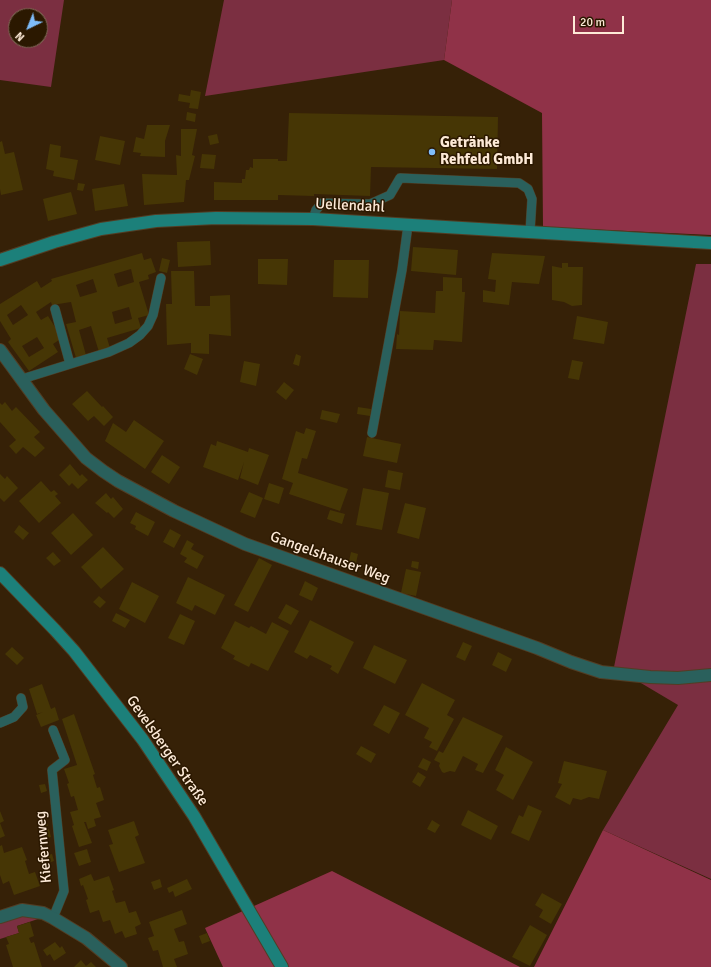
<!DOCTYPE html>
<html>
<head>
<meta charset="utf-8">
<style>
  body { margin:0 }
  #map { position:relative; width:711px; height:967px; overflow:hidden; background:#362107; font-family:Signika,sans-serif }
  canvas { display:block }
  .north { position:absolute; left:8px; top:8px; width:40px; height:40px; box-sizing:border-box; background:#2b1800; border:1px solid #7f6c56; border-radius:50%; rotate:223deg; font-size:11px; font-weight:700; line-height:16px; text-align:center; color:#fdead7 }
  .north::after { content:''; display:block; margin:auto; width:14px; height:18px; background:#7fbdfa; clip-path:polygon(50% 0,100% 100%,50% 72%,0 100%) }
  .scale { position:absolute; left:573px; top:16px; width:51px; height:18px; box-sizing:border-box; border:2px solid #fdead7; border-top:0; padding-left:5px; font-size:12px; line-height:14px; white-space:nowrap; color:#fdead7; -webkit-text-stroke:3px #2b1800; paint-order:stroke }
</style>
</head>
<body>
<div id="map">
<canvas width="711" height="967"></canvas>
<div class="north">N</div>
<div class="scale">20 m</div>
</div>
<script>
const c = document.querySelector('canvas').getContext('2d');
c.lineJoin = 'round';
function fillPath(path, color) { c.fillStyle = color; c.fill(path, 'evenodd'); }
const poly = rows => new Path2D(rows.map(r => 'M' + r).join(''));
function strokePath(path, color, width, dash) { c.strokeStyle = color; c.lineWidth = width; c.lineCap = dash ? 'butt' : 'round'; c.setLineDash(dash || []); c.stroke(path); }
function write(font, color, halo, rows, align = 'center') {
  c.font = font + ' Signika,sans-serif'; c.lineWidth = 3; c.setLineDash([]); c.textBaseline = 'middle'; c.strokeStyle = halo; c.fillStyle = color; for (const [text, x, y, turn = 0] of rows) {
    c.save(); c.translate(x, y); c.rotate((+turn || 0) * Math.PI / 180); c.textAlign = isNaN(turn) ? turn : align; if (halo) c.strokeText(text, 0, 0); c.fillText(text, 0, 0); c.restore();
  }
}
fillPath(poly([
  [0,0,64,0,51,87,0,80],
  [16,16,40,16,40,40,16,40],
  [224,0,452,0,444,60,205,96],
  [696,264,711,264,711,879,603,830,678,705,614,667],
  [20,915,41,918,17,926,19,933,0,939,0,921]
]), '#7b2f41');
fillPath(poly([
  [452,0,711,0,711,235,543,227,542,113,444,60],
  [603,830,711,880,711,967,534,967],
  [332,871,520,967,223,967,205,928]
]), '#903248');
fillPath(poly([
  [191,90,201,92,198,109,189,108,190,103,178,101,179,94,190,96],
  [187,112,196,114,195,122,186,120],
  [289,113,498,117,497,169,371,167,370,196,314,194,314,196,278,195,278,200,214,200,214,182,242,183,242,179,245,179,246,170,249,170,250,167,253,168,253,159,278,159,278,161,287,161],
  [147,125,170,125,165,141,165,157,140,156,141,153,133,152,136,137,144,139],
  [181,129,197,129,192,155,195,156,189,180,186,180,184,202,144,205,142,174,177,175,176,155,181,156],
  [217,134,219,143,210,145,208,136],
  [100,136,125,141,120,165,95,160],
  [2,141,5,154,14,152,23,190,1,195,0,189,0,142],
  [50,144,61,146,60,157,78,160,74,180,53,176,54,171,46,169],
  [202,154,216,155,214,169,200,168],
  [78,183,85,184,83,191,77,190],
  [124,184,128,206,95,211,92,189],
  [71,192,77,214,48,221,43,199],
  [210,241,211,265,178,267,177,242],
  [413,247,458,250,456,275,411,271],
  [142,253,144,260,151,258,156,272,148,275,149,279,139,282,149,315,138,318,141,328,107,338,110,348,99,352,91,326,79,330,86,355,76,358,66,324,76,322,71,302,52,305,51,302,36,312,41,320,48,316,62,338,53,344,58,352,29,371,8,342,11,339,0,321,0,304,37,281,41,288,52,281,51,279],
  [131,269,134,282,118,287,114,274],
  [93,279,97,292,80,297,76,285],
  [21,305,28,315,13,325,7,315],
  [129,307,132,319,115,324,112,312],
  [37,337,44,348,29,357,22,346],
  [492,253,545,256,539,284,512,282,509,305,483,302,483,290,495,292,496,280,488,279],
  [162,258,170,260,167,273,159,271],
  [258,259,288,259,287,285,258,284],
  [334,260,369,260,368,298,333,297],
  [562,263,568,263,568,267,583,267,582,305,572,306,564,302,552,300,552,266,562,268],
  [171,271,194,271,195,306,210,306,210,296,230,295,231,336,209,334,209,354,191,353,191,343,167,345,166,304,172,304],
  [443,277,462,278,462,292,465,292,462,342,434,340,433,350,396,349,397,334,399,335,400,311,435,313,436,291,443,291],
  [577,316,608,322,604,344,573,339],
  [190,354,203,359,197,375,184,369],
  [296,354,301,356,299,366,293,364],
  [572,360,583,362,579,380,568,378],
  [244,361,260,364,256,386,240,382],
  [284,382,294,390,286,400,276,392],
  [87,391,102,407,103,406,113,417,104,426,94,416,88,421,72,404],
  [5,402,12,411,16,407,40,432,34,437,45,448,35,457,23,447,16,454,9,446,16,440,0,422,0,403,2,405],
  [358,407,371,409,370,416,357,414],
  [322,410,340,414,337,423,320,419],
  [134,420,164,441,145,469,105,441,113,423,126,432],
  [306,428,316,431,307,459,302,458,298,473,348,489,340,511,289,494,293,483,282,479,296,431,304,434],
  [367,437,401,444,397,463,363,456],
  [217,441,248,452,249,448,269,455,258,485,240,478,244,462,238,480,203,467,211,444,216,446],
  [162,455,180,467,169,484,151,472],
  [70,464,80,476,82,474,88,480,78,489,72,483,69,486,59,475],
  [388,470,403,473,400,490,385,487],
  [0,474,5,479,7,476,18,488,4,502,0,498],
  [41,481,51,492,54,490,58,494,55,496,61,503,39,523,19,501],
  [269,483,284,488,279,504,264,499],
  [363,488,389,493,382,530,356,525],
  [249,492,263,498,255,518,240,512],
  [106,493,111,499,113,497,123,509,114,518,108,512,107,513,95,503],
  [405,503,426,508,419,539,397,533],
  [330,510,345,514,342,524,327,519],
  [136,512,155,522,148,536,135,529,136,526,130,523],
  [73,513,93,535,71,555,51,533],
  [19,525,29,533,23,540,14,532],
  [170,529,181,535,174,548,163,542],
  [187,540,194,544,191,549,204,556,197,569,184,562,187,558,180,554],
  [103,547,124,569,101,589,81,567],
  [53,552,61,561,54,566,46,558],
  [351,552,358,554,355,568,348,566],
  [259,558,272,565,248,612,234,605],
  [412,561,419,562,418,569,411,567],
  [406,569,421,572,416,596,401,593],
  [188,577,225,595,215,615,195,605,192,611,176,603],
  [305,581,318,588,312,601,299,595],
  [132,582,159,596,145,623,119,609],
  [99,596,106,602,100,608,93,602],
  [286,604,299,611,291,625,278,618],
  [116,613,130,620,125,628,112,621],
  [180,614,195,621,184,645,168,638],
  [310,620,354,642,338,674,330,669,332,666,310,655,307,659,294,652],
  [235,621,249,628,251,626,266,634,272,622,289,631,268,671,251,663,249,667,233,659,235,656,221,648],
  [463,642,472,646,465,661,456,657],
  [374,645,407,660,395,684,363,668],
  [12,647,24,658,17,665,5,654],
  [498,652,512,659,506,672,492,665],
  [422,683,455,700,447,715,454,719,437,751,429,747,432,742,424,738,429,728,405,715],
  [42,684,51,709,55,707,59,720,41,727,36,715,43,712,37,714,29,689],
  [384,705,400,713,389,734,373,725],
  [74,714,95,774,93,775,97,788,100,787,104,800,96,803,101,817,94,819,96,826,88,829,86,822,84,822,92,843,79,847,72,826,74,825,70,812,78,810,74,796,71,797,67,784,69,783,64,769,77,765,62,719],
  [463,717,503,736,483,773,475,770,478,764,463,756,455,772,450,771,444,773,442,772,439,766,440,763,434,760,439,751,443,753],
  [361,746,376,754,371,763,356,754],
  [506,747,533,762,513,800,496,790,504,775,495,770],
  [423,758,431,762,427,771,418,767],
  [564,761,607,771,599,799,589,797,581,800,573,798,570,805,555,797,562,784,558,783],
  [418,772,426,777,420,787,412,782],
  [45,784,47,791,41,793,39,785],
  [528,805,542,811,529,841,511,833,519,815,523,817],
  [468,810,498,826,491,840,461,825],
  [0,811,4,821,0,823,5,836,0,838],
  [46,819,48,826,41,827,39,821],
  [432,820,440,825,435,833,427,829],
  [134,821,139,835,135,837,145,863,119,872,109,845,113,844,108,830],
  [49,829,51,837,45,839,43,831],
  [2,845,4,853,22,847,27,860,25,861,29,874,35,872,40,886,14,895,9,881,3,884,0,875,0,846],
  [87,849,91,862,79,866,74,853],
  [52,854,54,861,48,863,46,855],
  [91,874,94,881,109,876,114,890,112,891,116,903,125,901,129,913,136,911,141,924,135,927,137,934,125,938,122,931,115,934,110,920,103,922,99,910,90,913,86,900,88,899,83,885,81,886,79,879],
  [160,879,162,887,154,890,151,882],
  [187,879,192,889,175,897,173,891,169,893,167,888],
  [542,893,562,904,551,924,539,917,543,910,535,905],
  [182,910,187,924,174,929,179,942,184,941,188,954,174,959,177,967,163,967,158,950,153,951,148,938,154,936,149,922],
  [30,922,34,936,29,938,31,943,34,942,42,967,13,967,6,945,9,944,6,937,19,933,17,926],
  [530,925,547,935,530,966,512,957],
  [207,933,210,941,202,944,199,936],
  [55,942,60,948,62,946,66,953,54,961,50,954,47,956,43,950],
  [81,960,86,966,91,962,96,967,74,967]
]), '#463605');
const lane = poly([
  [313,219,316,210,322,203,370,204,390,195,400,178,519,183,528,189,532,199,530,232],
  [55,309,70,364],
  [22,379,109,352,129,343,140,335,148,326,153,315,161,278],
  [372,433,402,270,408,225],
  [0,723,14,717,23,707,21,698],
  [53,918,64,891,52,770,65,760,53,730]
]);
const street = poly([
  [0,350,44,410,86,458,103,471,118,481,174,511,245,544,537,648,571,662,601,672,650,677,678,678,711,675],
  [0,917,22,910,43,913,53,918,86,938,121,967]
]);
const secondary = poly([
  [0,260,54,242,101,229,156,221,216,218,313,219,711,243],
  [0,573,55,630,74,651,143,740,194,816,282,967]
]);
strokePath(lane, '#523d24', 10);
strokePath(street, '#523d24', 14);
strokePath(secondary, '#523d24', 14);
strokePath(lane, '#2a605c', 9);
strokePath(street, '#2a605c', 12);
strokePath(secondary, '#1c807a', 12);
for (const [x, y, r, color] of [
  [432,152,4,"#7fbdfa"]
]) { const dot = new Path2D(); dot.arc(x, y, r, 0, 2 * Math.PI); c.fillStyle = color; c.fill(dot); strokePath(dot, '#2b1800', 1.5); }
write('bold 15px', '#fdead7', '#2b1800', [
  ["Getränke",440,143],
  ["Rehfeld GmbH",440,160]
], 'left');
write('15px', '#fdead7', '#2b1800', [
  ["Uellendahl",350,206,3],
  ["Gangelshauser Weg",330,558,20],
  ["Gevelsberger Straße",167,751,55],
  ["Kiefernweg",44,847,-95]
]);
</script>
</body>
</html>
